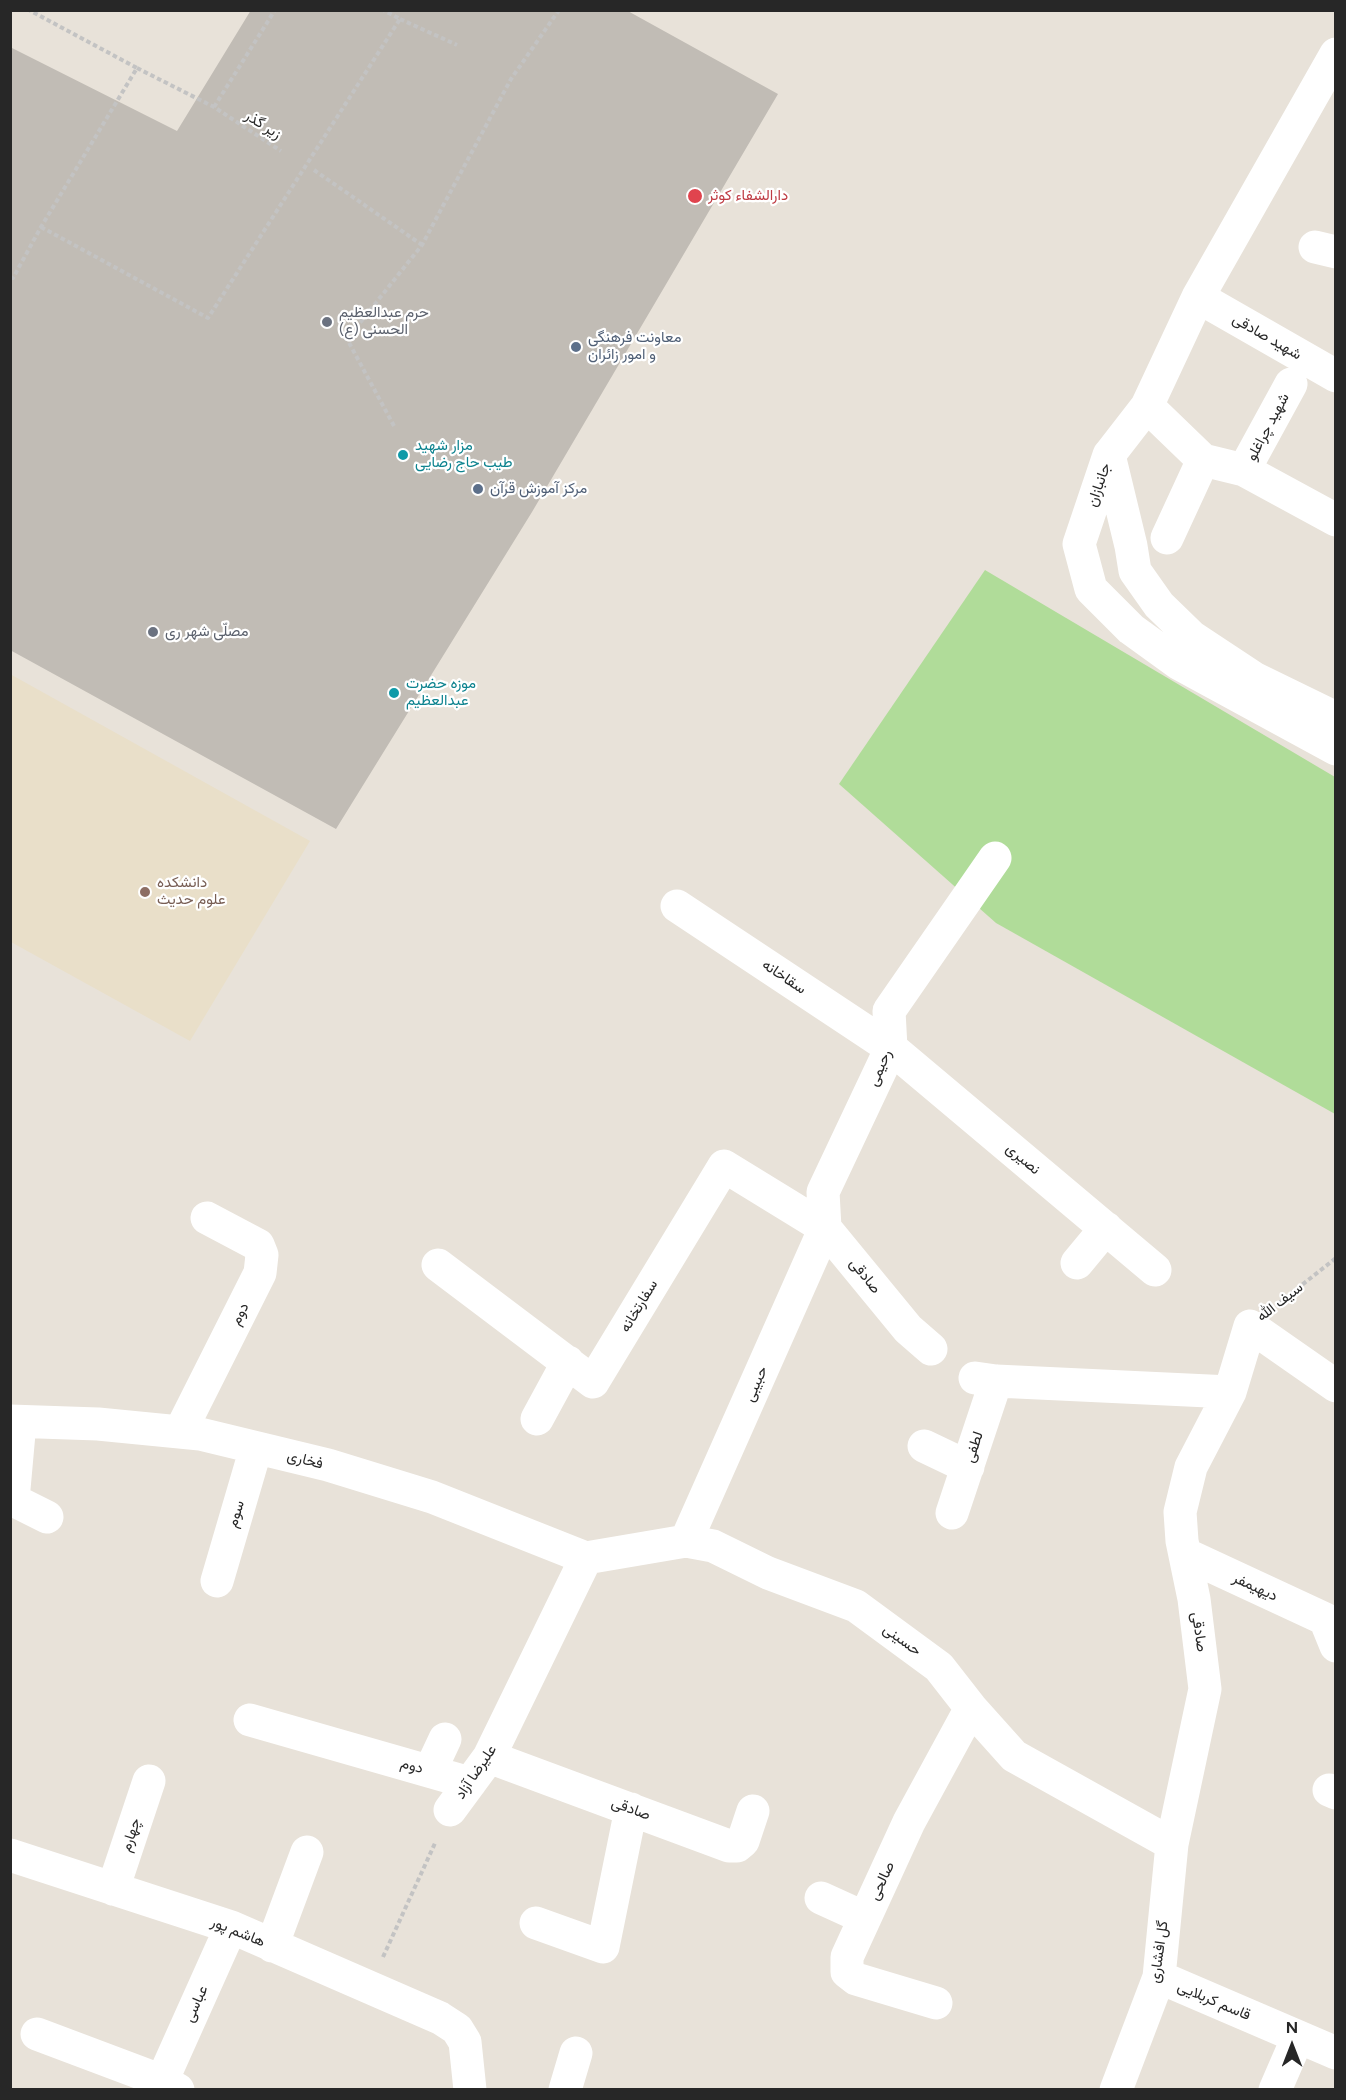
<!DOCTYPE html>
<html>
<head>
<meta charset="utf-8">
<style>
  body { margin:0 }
  #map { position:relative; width:1346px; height:2100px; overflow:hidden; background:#e8e2d9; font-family:Figtree,sans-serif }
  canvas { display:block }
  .frame { position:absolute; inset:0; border:12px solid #272727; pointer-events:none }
  .north { position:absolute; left:1262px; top:2016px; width:60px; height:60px; -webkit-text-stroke:4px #fff; paint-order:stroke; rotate:0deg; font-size:16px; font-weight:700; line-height:24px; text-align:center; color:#272727 }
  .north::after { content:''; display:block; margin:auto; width:21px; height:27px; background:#272727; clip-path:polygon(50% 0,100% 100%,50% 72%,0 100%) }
</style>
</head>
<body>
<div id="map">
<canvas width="1346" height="2100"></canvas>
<div class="frame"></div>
<div class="north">N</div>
</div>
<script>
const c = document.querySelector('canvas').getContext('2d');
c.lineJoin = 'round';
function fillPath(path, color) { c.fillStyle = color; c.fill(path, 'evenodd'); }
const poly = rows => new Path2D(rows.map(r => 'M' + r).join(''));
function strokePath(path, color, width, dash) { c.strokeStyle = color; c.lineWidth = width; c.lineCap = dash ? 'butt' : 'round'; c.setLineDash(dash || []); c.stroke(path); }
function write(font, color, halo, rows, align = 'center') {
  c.font = font + ' Figtree,Vazirmatn,sans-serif'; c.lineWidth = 4.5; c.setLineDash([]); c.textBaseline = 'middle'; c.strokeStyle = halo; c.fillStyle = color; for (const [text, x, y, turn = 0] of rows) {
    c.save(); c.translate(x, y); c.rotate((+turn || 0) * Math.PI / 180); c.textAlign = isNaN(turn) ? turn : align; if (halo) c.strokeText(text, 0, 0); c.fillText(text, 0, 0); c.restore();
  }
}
fillPath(poly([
  [10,674,310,841,190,1041,11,942]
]), '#e9dfc9');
fillPath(poly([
  [985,570,1335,777,1335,1114,996,923,839,784]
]), '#b0dc99');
fillPath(poly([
  [251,10,626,10,778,94,532,512,336,829,10,650,10,47,177,131]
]), '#c1bcb5');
strokePath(poly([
  [400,19,457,45],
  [137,68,214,107,281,151],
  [214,107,275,10],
  [314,170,422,245],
  [41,227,208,318,400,19,383,10],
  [10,277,13,278,41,227,137,68,29,10],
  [394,426,347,339,422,245,511,79,559,10],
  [1279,1303,1336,1258],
  [383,1957,436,1841]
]), '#c3c3c3', 4, [4.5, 3]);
strokePath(poly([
  [1315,247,1336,252],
  [1198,297,1336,376],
  [1147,406,1203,460],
  [1109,455,1147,406,1198,297,1336,54],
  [1244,470,1336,520],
  [1167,538,1203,460,1244,470,1291,384],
  [1336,718,1254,678,1192,637,1159,605,1135,571,1131,546,1109,455,1079,544,1091,589,1131,629,1178,663,1336,749],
  [677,906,891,1048,1155,1270],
  [1077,1263,1106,1228],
  [438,1265,593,1382,724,1166,825,1228,908,1329,931,1349],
  [975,1378,996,1381,1230,1392],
  [537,1419,568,1362],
  [10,1421,98,1424,200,1434,328,1465,432,1497,586,1558],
  [20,1422,13,1500,47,1517],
  [180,1432,260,1273,262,1255,258,1245,207,1218],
  [924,1446,968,1467],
  [952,1513,996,1381],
  [686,1541,825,1228,823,1192,891,1048,889,1011,995,858],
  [1185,1554,1325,1619,1336,1646],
  [586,1558,686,1541,713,1546,768,1573,856,1606,939,1667,971,1708,1014,1756,1172,1844],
  [217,1581,256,1448],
  [250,1720,470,1783],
  [489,1757,729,1846,737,1846,743,1841,753,1811],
  [430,1771,445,1739],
  [1329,1790,1336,1793],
  [450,1810,489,1757,586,1558],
  [10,1855,231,1927,440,2018,457,2029,465,2042,470,2090],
  [113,1889,149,1781],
  [821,1898,865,1918],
  [536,1923,603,1947,631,1809],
  [272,1946,307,1852],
  [1159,1977,1336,2053],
  [936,2003,856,1979,847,1972,847,1957,909,1822,971,1708],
  [37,2034,162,2081,178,2090],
  [162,2081,231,1927],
  [565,2090,576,2053],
  [1116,2090,1159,1977,1172,1844,1205,1689,1194,1599,1182,1541,1180,1512,1191,1467,1230,1392,1250,1326,1336,1386],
  [1275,2090,1298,2037]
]), '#fff', 33);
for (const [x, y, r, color] of [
  [695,196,8,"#e0444e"],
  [327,322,6,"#6b7280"],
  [576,347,6,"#5c6f8a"],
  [403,455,6,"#0f9aa8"],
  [478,489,6,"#5c6f8a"],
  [153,632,6,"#6b7280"],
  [394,693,6,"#0f9aa8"],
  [145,892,6,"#8d6e63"]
]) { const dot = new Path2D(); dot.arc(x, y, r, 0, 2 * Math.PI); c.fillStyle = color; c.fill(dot); strokePath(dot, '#fff', 2); }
write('15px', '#272727', '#fff', [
  ["زیر گذر",263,125,33],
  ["شهید صادقی",1267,337,30],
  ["شهید چراغلو",1268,427,-62],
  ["جانبازان",1099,485,-71],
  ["سقاخانه",784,977,34],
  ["رحیمی",880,1068,-67],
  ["نصیری",1023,1159,40],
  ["صادقی",865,1276,51],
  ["سیف الله",1280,1302,-38],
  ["سفارتخانه",639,1306,-59],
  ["دوم",240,1314,-63],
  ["حبیبی",756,1384,-66],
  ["لطفی",974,1447,-72],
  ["فخاری",305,1460,14],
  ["سوم",236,1514,-73],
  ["دیهیمفر",1255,1587,25],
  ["صادقی",1199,1632,82],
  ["حسینی",902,1640,36],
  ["دوم",412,1766,16],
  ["علیرضا آزاد",476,1772,-56],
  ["صادقی",631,1809,20],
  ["چهارم",131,1835,-72],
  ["صالحی",882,1881,-65],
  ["هاشم پور",238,1932,22],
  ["گل افشاری",1159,1952,-82],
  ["قاسم کربلایی",1214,2001,23],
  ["عباسی",196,2004,-66]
]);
write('15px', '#be3a42', '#fff', [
  ["دارالشفاء کوثر",708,196]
], 'left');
write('15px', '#5b616d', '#fff', [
  ["حرم عبدالعظیم",339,313],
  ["الحسنی (ع)",339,330],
  ["مصلّی شهر ری",165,632]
], 'left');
write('15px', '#4e5e75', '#fff', [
  ["معاونت فرهنگی",588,338],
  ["و امور زائران",588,355],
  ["مرکز آموزش قرآن",490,489]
], 'left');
write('15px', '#0d838f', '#fff', [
  ["مزار شهید",415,446],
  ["طیب حاج رضایی",415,463],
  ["موزه حضرت",406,684],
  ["عبدالعظیم",406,701]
], 'left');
write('15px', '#785e54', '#fff', [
  ["دانشکده",157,883],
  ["علوم حدیث",157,900]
], 'left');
</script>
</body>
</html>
